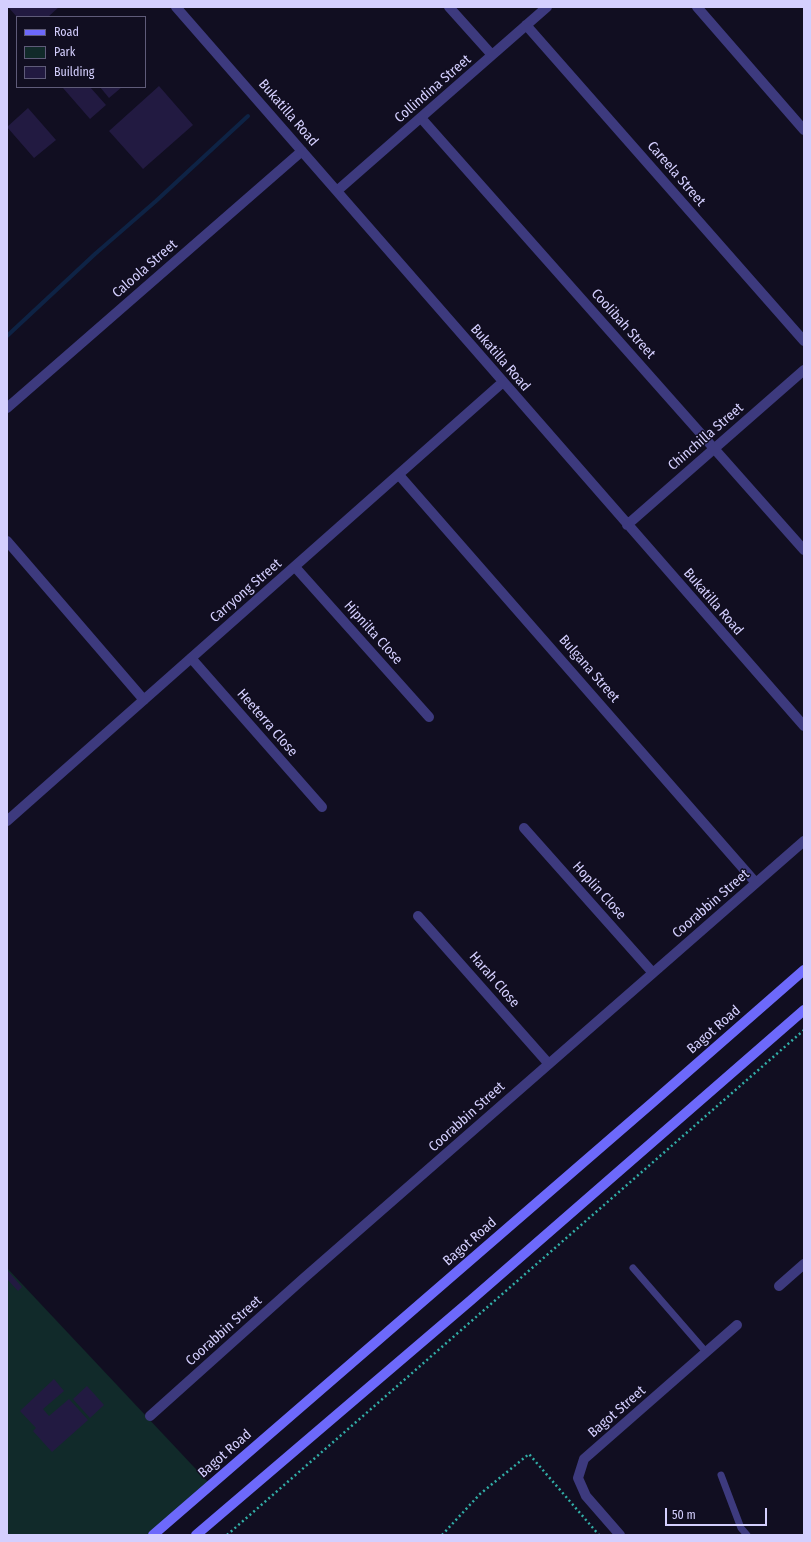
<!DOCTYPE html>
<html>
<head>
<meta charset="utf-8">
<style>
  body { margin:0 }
  #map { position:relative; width:811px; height:1542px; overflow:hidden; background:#110e21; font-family:"Fira Sans Condensed",sans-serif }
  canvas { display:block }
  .frame { position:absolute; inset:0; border:8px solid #d4cffe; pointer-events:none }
  .legend { position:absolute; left:16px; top:16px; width:130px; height:72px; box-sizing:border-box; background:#110e21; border:1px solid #5f5b79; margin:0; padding:5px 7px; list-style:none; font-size:12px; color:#d4cffe }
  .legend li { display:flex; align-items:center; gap:8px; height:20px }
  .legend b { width:20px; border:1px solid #5f5b79 }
  .scale { position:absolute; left:665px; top:1508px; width:102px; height:18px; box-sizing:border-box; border:2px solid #d4cffe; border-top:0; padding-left:5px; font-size:12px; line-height:14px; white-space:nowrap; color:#d4cffe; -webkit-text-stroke:3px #110e21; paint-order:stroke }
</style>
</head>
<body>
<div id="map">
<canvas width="811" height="1542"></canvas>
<div class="frame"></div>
<ul class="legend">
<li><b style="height:5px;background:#6d69fb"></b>Road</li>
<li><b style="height:11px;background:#112a2a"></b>Park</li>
<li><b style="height:11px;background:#221a41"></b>Building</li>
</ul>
<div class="scale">50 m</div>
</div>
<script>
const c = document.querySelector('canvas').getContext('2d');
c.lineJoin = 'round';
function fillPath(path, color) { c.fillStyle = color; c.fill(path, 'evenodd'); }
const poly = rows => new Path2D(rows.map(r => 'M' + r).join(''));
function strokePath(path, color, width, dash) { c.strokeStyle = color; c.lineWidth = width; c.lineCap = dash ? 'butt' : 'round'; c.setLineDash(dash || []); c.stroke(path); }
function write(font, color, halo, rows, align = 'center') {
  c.font = font + ' "Fira Sans Condensed",sans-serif'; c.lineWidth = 3; c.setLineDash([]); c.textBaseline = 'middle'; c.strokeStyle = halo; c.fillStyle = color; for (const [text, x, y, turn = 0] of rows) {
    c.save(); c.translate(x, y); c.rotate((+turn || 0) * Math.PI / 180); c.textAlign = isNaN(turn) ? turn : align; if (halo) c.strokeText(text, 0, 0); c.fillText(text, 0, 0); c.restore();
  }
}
fillPath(poly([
  [7,1268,209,1483,148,1535,7,1535]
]), '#112a2a');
strokePath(poly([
  [7,336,95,254,156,201,248,116]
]), '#0e2345', 4);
fillPath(poly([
  [8,7,59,7,48,17,17,17],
  [159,86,193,125,143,169,109,131],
  [64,87,90,87,106,105,90,119,63,88],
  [100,87,122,87,109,98],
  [28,108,56,140,34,158,7,127],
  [7,1270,22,1287,18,1291,7,1279],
  [54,1379,64,1391,43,1409,49,1416,69,1399,88,1420,52,1452,33,1431,36,1428,20,1411],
  [87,1386,104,1405,90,1418,73,1399]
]), '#221a41');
strokePath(poly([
  [227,1535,804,1030],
  [442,1535,480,1494,529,1454,599,1535]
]), '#32afa8', 2.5, [2, 3]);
strokePath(poly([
  [633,1268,706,1352],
  [721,1475,741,1528,747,1535]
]), '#3d3a7e', 7);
strokePath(poly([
  [176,7,804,726],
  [449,7,492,55],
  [697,7,804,130],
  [526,25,804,341],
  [421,118,804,550],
  [338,190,547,7],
  [7,408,302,151],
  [399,475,756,883],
  [627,525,804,370],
  [7,541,144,700],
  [295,567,429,717],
  [191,658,322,807],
  [7,821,503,382],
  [524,828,653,973],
  [418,916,548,1063],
  [779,1286,804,1264],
  [150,1416,304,1278,804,841],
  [620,1535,586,1496,578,1478,584,1459,737,1325]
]), '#3d3a7e', 10);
strokePath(poly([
  [153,1535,652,1103,804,970],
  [196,1535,470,1301,804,1010]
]), '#6d69fb', 10);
write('14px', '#d4cffe', '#110e21', [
  ["Collindina Street",433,89,-41],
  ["Bukatilla Road",288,113,49],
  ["Careela Street",676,174,49],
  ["Caloola Street",145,269,-41],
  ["Coolibah Street",623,324,48],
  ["Bukatilla Road",500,358,49],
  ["Chinchilla Street",706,437,-41],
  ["Carryong Street",246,591,-41],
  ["Bukatilla Road",713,602,49],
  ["Hipnilta Close",373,633,48],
  ["Bulgana Street",589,669,49],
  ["Heeterra Close",267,723,49],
  ["Hoplin Close",599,891,48],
  ["Coorabbin Street",711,904,-41],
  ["Harah Close",494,980,49],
  ["Bagot Road",714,1030,-41],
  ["Coorabbin Street",467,1117,-42],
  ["Bagot Road",470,1242,-41],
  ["Coorabbin Street",224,1331,-42],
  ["Bagot Street",617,1412,-41],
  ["Bagot Road",225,1454,-41]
]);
</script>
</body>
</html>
